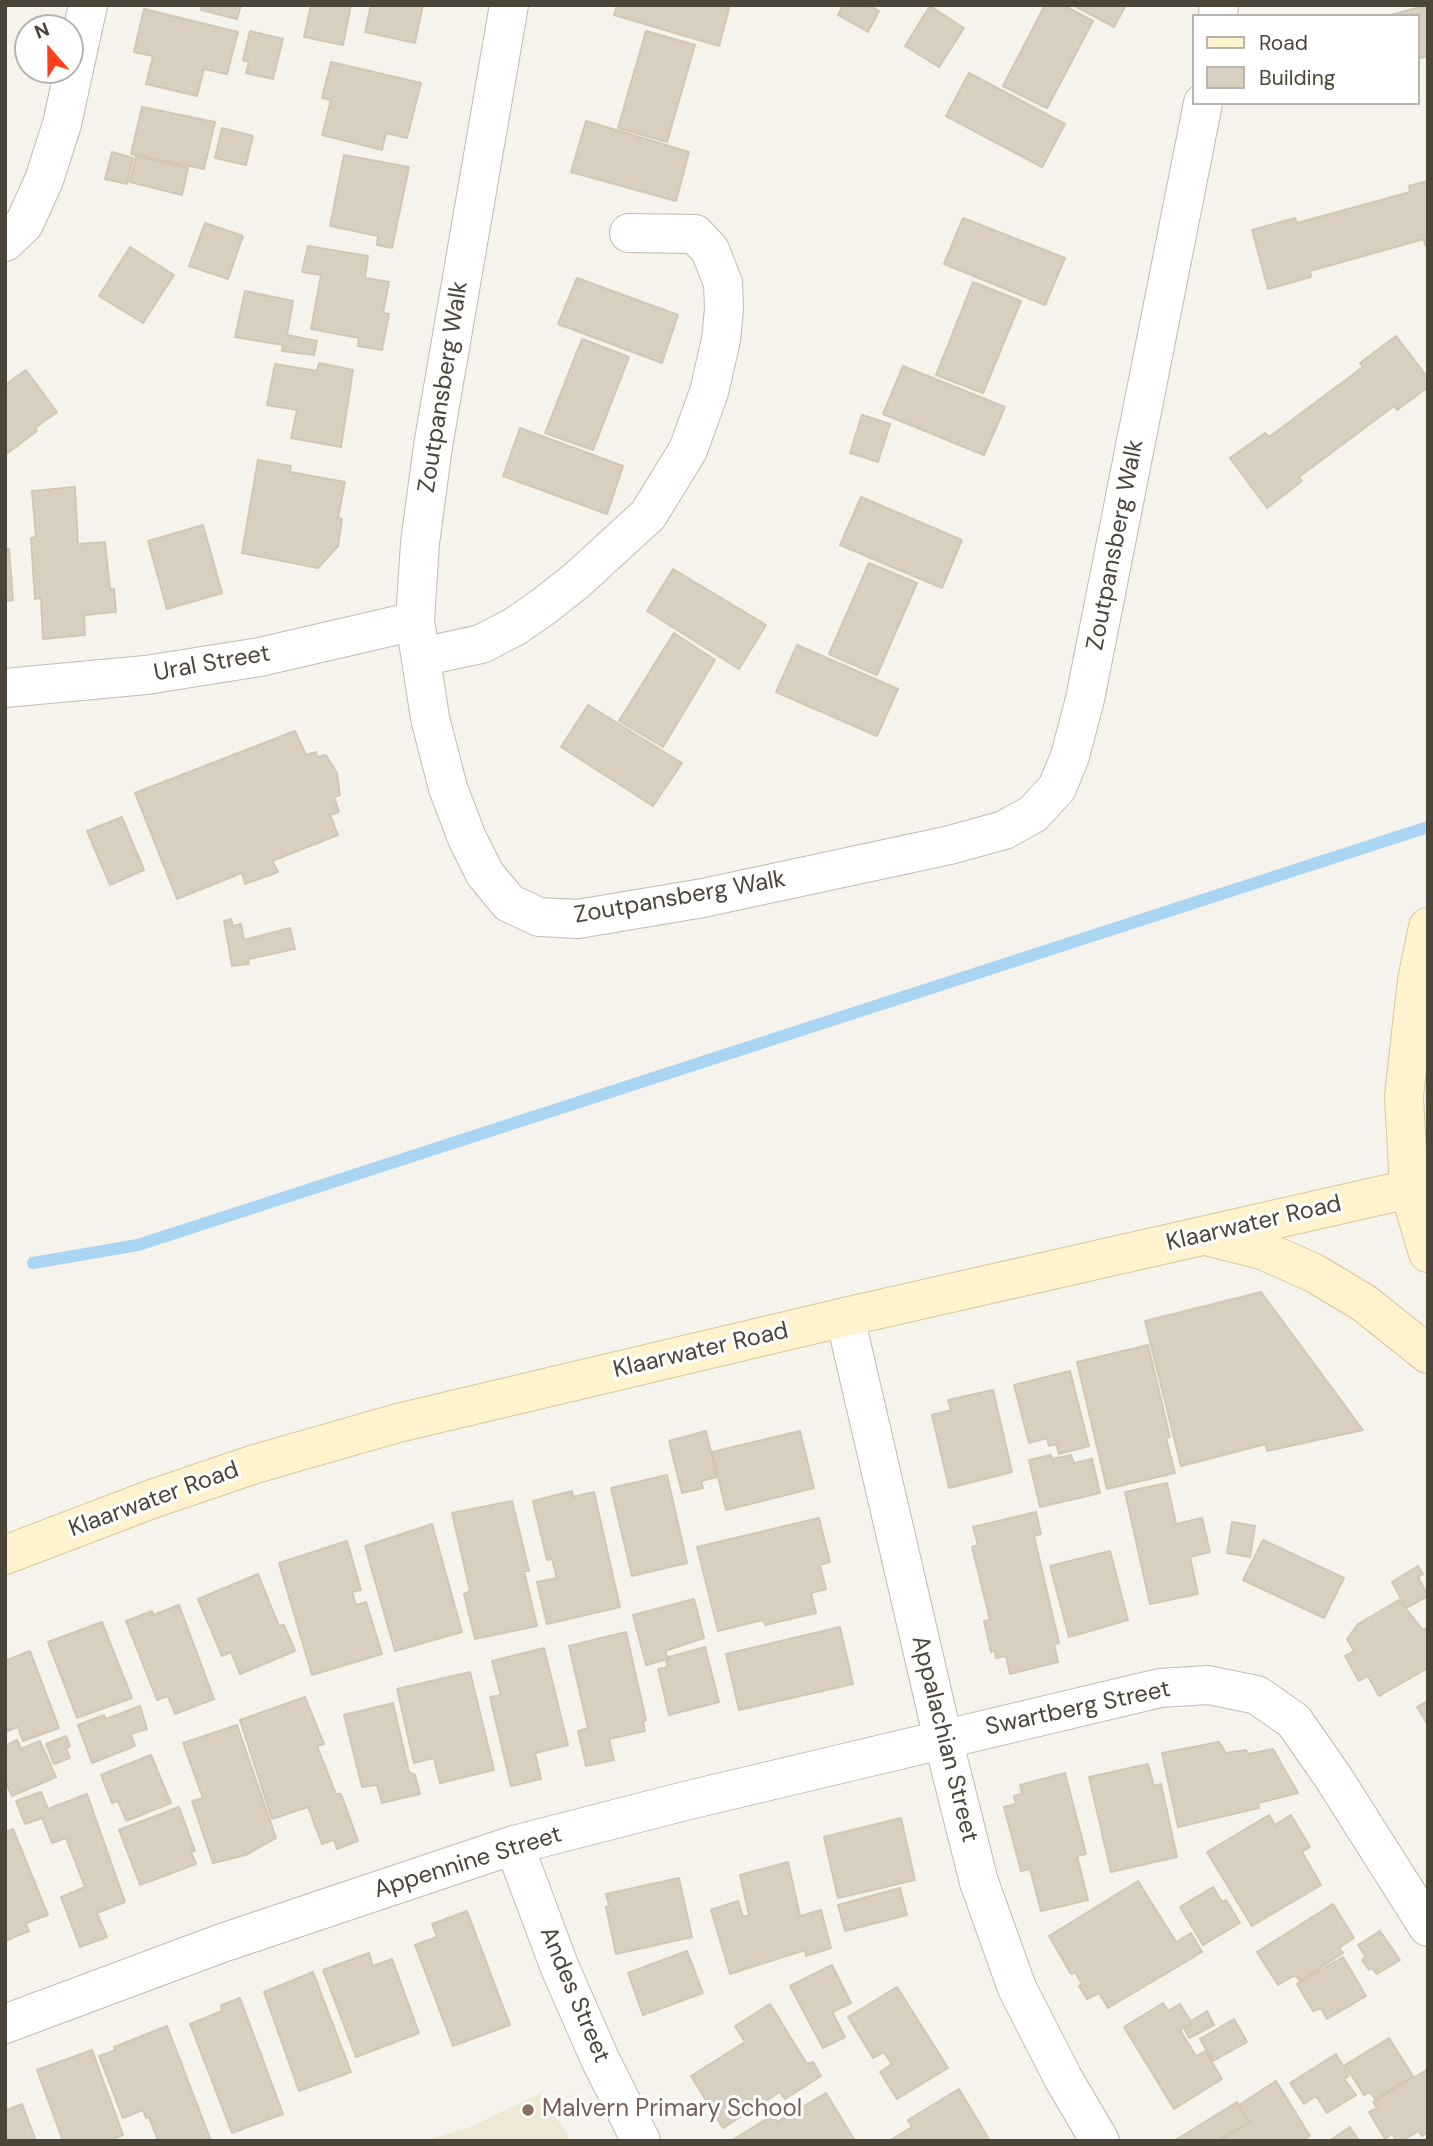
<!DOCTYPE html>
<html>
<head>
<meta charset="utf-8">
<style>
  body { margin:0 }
  #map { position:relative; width:1433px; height:2146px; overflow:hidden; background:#f6f3ec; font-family:"DM Sans",sans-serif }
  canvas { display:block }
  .frame { position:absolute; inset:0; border:7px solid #4b4439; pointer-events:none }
  .legend { position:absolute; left:1192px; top:14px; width:228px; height:91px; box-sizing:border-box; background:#fff; border:2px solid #b7b4b0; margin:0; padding:9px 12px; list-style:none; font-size:21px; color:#4b4439 }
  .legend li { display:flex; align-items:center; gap:14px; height:35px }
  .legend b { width:35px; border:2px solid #b7b4b0 }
  .north { position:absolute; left:14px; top:14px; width:70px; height:70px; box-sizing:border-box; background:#fff; border:2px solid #b7b4b0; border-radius:50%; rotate:339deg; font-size:19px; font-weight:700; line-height:28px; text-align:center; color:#4b4439 }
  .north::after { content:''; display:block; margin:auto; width:24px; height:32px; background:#fc3f1d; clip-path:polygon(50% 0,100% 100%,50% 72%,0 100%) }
</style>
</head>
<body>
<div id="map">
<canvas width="1433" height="2146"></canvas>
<div class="frame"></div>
<ul class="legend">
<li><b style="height:9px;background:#fff3cd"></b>Road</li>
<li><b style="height:19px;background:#d8cfc1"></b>Building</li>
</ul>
<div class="north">N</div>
</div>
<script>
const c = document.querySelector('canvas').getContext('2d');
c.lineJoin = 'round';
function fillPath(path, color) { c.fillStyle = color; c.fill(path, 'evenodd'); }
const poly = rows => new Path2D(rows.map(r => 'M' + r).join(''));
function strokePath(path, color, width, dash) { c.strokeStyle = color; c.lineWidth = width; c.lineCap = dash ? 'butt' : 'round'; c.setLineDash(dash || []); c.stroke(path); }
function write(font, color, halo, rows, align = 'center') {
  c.font = font + ' "DM Sans",sans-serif'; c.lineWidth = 6; c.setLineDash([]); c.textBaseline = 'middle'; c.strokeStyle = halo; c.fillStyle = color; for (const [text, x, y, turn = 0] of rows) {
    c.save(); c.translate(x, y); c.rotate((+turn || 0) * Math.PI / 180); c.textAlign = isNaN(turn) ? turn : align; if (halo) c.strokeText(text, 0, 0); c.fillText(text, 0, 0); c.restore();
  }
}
fillPath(poly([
  [541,2093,571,2141,422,2141,468,2128]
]), '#efe8d6');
strokePath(poly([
  [33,1263,138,1245,1428,827]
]), '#a9d4f2', 12);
const building = poly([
  [202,5,241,5,237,19,201,10,202,5],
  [311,5,351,5,343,45,304,37,311,5],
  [371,5,423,5,415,43,365,32,371,5],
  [617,5,730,5,719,46,614,15,617,5],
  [843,5,868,5,879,11,868,32,838,15,843,5],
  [1045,5,1063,5,1093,21,1047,108,1003,86,1045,5],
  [1073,5,1126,5,1114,27,1073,5],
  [1428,5,1428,56,1417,59,1417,16,1387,16,1428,5],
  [930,6,964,28,939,67,905,46,930,6],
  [144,9,238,32,227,74,204,69,197,96,146,84,153,56,134,52,144,9],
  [250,31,283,39,273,79,246,73,249,62,243,60,250,31],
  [646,31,695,45,667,142,618,128,646,31],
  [331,62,421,83,407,138,386,133,382,150,322,135,331,100,322,98,331,62],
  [969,73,1065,124,1042,167,946,116,969,73],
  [142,107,215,122,204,169,131,154,142,107],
  [586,121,689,152,676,201,571,172,586,121],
  [222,128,253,136,246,165,215,158,222,128],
  [112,152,133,158,127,184,105,179,112,152],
  [344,155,409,167,392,248,377,245,378,236,330,226,344,155],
  [136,156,188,168,182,195,130,182,136,156],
  [1428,181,1428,244,1425,245,1424,239,1310,271,1311,277,1268,289,1252,230,1295,218,1297,223,1410,192,1409,186,1428,181],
  [963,218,1065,258,1045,305,944,264,963,218],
  [205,223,243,236,228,279,189,266,205,223],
  [308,246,368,256,365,278,389,282,383,313,389,314,382,350,358,346,359,338,311,329,321,275,302,272,308,246],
  [130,247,174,275,143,323,99,296,130,247],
  [577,278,678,315,662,363,558,324,577,278],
  [973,282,1021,301,983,393,936,375,973,282],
  [245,291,293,301,287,335,317,341,314,355,282,351,283,345,235,337,245,291],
  [1396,336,1428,378,1428,387,1397,410,1394,406,1299,477,1302,481,1267,508,1230,458,1265,433,1269,437,1363,367,1360,363,1396,336],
  [582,339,629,357,593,450,545,433,582,339],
  [319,363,353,370,341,447,291,438,297,410,267,405,275,364,317,371,319,363],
  [903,366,1005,407,984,455,883,414,903,366],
  [26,370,57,412,35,428,37,431,5,455,5,385,26,370],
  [862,415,890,424,878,462,850,453,862,415],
  [520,428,623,466,607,514,503,476,520,428],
  [258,460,291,466,290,472,345,482,338,518,342,519,338,546,318,568,242,553,258,460],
  [75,487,78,544,105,542,110,589,114,589,116,612,84,615,85,635,43,639,41,598,35,599,31,538,36,537,32,491,75,487],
  [861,497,962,540,942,588,840,545,861,497],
  [203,525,222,593,167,609,148,541,203,525],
  [5,549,9,549,13,600,5,601,5,549],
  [869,563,917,583,877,675,829,654,869,563],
  [673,569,766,625,739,669,647,611,673,569],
  [674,633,715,660,663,747,619,721,674,633],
  [797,645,898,689,877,736,776,692,797,645],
  [588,705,682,763,653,806,561,747,588,705],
  [295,731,306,755,316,752,317,757,326,755,337,773,340,795,334,797,339,812,330,815,338,835,272,861,278,872,245,884,242,873,177,899,135,793,295,731],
  [122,817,144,870,110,885,87,831,122,817],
  [231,919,233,926,241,924,244,940,290,928,295,949,248,959,249,964,232,966,224,921,231,919],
  [1261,1292,1363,1430,1267,1451,1266,1444,1181,1466,1145,1321,1261,1292],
  [1148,1345,1170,1437,1166,1438,1175,1473,1107,1489,1077,1362,1148,1345],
  [1070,1371,1089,1446,1059,1454,1056,1444,1049,1446,1047,1438,1029,1443,1014,1385,1070,1371],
  [993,1390,1012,1472,949,1488,932,1415,951,1410,948,1400,993,1390],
  [706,1431,717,1477,701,1481,703,1488,682,1493,669,1441,706,1431],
  [800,1431,814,1488,726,1510,712,1452,800,1431],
  [1051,1455,1052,1459,1071,1455,1074,1463,1092,1459,1100,1493,1040,1507,1029,1460,1051,1455],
  [667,1475,687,1563,632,1576,611,1488,667,1475],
  [1167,1483,1176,1524,1202,1518,1210,1552,1190,1557,1198,1594,1150,1604,1125,1492,1167,1483],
  [572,1491,573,1497,594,1492,620,1607,547,1624,537,1582,557,1578,552,1559,547,1560,533,1501,572,1491],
  [512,1501,529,1571,524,1571,537,1626,475,1639,464,1594,470,1591,452,1513,512,1501],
  [1036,1512,1041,1534,1034,1536,1059,1643,1054,1644,1058,1662,1010,1674,1006,1656,996,1658,995,1651,991,1652,984,1621,990,1620,972,1547,978,1545,973,1527,1036,1512],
  [819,1518,830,1562,820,1565,826,1589,811,1593,816,1613,765,1625,763,1620,718,1631,697,1547,819,1518],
  [1232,1522,1255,1526,1250,1557,1227,1553,1232,1522],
  [432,1524,462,1632,395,1651,365,1546,432,1524],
  [1263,1540,1344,1578,1324,1618,1243,1580,1263,1540],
  [347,1541,361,1590,352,1592,356,1605,366,1602,382,1654,312,1675,279,1563,347,1541],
  [1110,1551,1128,1620,1069,1637,1050,1566,1110,1551],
  [1418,1566,1423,1574,1418,1577,1428,1596,1406,1608,1392,1582,1418,1566],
  [258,1574,279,1626,284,1625,295,1651,240,1674,231,1652,222,1656,198,1599,258,1574],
  [694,1599,704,1638,665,1651,668,1659,646,1665,633,1615,694,1599],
  [1399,1600,1423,1630,1428,1627,1428,1668,1379,1696,1368,1676,1359,1681,1345,1656,1354,1651,1347,1639,1358,1624,1399,1600],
  [179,1605,214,1699,175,1714,168,1696,157,1700,126,1621,152,1611,153,1615,179,1605],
  [102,1622,132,1698,77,1718,48,1642,102,1622],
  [840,1627,853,1684,739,1710,726,1654,840,1627],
  [626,1632,646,1720,643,1721,645,1731,609,1739,614,1760,586,1766,578,1731,588,1728,569,1646,626,1632],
  [705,1647,719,1702,669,1715,658,1669,668,1667,666,1661,670,1660,669,1657,705,1647],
  [544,1648,568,1745,535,1753,541,1779,511,1786,490,1697,501,1695,492,1661,544,1648],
  [30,1651,59,1728,23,1741,18,1727,5,1732,5,1661,30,1651],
  [470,1672,494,1770,440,1783,434,1758,414,1763,397,1689,470,1672],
  [305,1697,324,1744,317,1746,336,1794,341,1794,358,1841,337,1849,334,1840,322,1844,308,1807,272,1819,240,1720,305,1697],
  [1428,1701,1428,1725,1417,1707,1428,1701],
  [393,1703,409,1772,415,1775,420,1794,382,1803,377,1785,362,1787,344,1715,393,1703],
  [140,1706,147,1729,131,1734,135,1746,92,1763,78,1725,104,1715,106,1719,140,1706],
  [237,1725,276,1838,246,1855,213,1863,192,1801,203,1798,183,1743,237,1725],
  [66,1736,70,1746,66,1748,70,1758,54,1764,46,1744,66,1736],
  [17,1740,21,1749,40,1741,56,1777,12,1796,5,1781,5,1746,17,1740],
  [1219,1742,1226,1753,1246,1750,1248,1754,1273,1749,1298,1793,1258,1803,1259,1808,1178,1827,1162,1753,1219,1742],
  [151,1755,171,1803,126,1821,118,1801,112,1803,101,1775,151,1755],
  [1148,1764,1154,1786,1161,1784,1177,1857,1111,1872,1089,1777,1148,1764],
  [1065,1773,1086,1854,1077,1856,1088,1900,1041,1911,1030,1869,1021,1871,1004,1807,1016,1804,1014,1796,1022,1794,1020,1785,1065,1773],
  [41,1792,48,1809,87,1794,125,1902,97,1913,107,1937,80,1947,61,1897,85,1887,66,1838,52,1843,42,1818,25,1824,16,1801,41,1792],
  [179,1807,195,1851,191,1852,196,1864,140,1885,119,1830,179,1807],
  [1269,1815,1275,1825,1291,1815,1310,1847,1302,1852,1321,1885,1252,1926,1207,1852,1269,1815],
  [901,1818,915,1880,838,1898,824,1837,901,1818],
  [13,1829,48,1915,26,1923,29,1931,5,1941,5,1832,13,1829],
  [788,1862,800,1916,821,1910,831,1948,806,1956,805,1950,730,1974,711,1910,738,1901,743,1917,749,1915,740,1875,788,1862],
  [679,1878,692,1937,616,1954,606,1907,609,1906,606,1894,679,1878],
  [1138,1881,1176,1942,1191,1933,1202,1952,1108,2008,1099,1993,1087,1999,1079,1986,1082,1984,1075,1972,1071,1974,1049,1936,1138,1881],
  [1213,1887,1222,1902,1226,1900,1240,1923,1203,1945,1180,1907,1213,1887],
  [900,1888,907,1915,845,1931,838,1905,900,1888],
  [1333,1904,1354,1938,1339,1948,1343,1953,1300,1981,1295,1975,1278,1985,1257,1952,1333,1904],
  [467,1911,510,2025,453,2046,415,1945,437,1937,432,1924,467,1911],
  [1380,1931,1400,1960,1377,1974,1372,1968,1369,1970,1362,1960,1366,1957,1358,1945,1380,1931],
  [687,1951,703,1993,643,2015,628,1973,687,1951],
  [369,1953,373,1966,392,1959,419,2033,356,2057,323,1970,369,1953],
  [1343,1957,1366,1996,1327,2019,1321,2008,1313,2011,1297,1984,1343,1957],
  [832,1965,851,2003,832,2012,845,2037,823,2048,790,1986,832,1965],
  [313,1972,351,2072,299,2091,264,1992,313,1972],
  [897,1987,948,2068,897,2099,880,2072,892,2064,884,2052,873,2058,848,2017,897,1987],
  [240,1998,283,2114,232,2133,190,2024,222,2011,221,2005,240,1998],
  [1163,2003,1168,2011,1180,2004,1192,2023,1180,2030,1196,2056,1205,2051,1222,2079,1174,2109,1124,2027,1163,2003],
  [770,2004,807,2064,813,2062,821,2076,785,2099,780,2092,723,2128,691,2076,745,2042,735,2026,770,2004],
  [1207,2011,1214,2025,1189,2038,1184,2028,1192,2024,1191,2021,1207,2011],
  [1234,2019,1247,2042,1213,2061,1200,2039,1234,2019],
  [167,2026,211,2141,158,2141,149,2117,146,2118,143,2110,123,2118,99,2056,116,2050,114,2047,167,2026],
  [1389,2038,1413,2076,1375,2099,1370,2092,1364,2095,1345,2065,1389,2038],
  [92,2050,123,2135,108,2141,63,2141,37,2070,92,2050],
  [1336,2054,1349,2076,1344,2079,1356,2095,1327,2113,1316,2096,1304,2104,1290,2083,1336,2054],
  [1428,2069,1428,2132,1422,2136,1418,2131,1402,2141,1397,2141,1392,2134,1385,2139,1369,2112,1377,2108,1373,2102,1428,2069],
  [1276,2081,1310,2136,1302,2141,1220,2141,1250,2122,1239,2105,1276,2081],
  [959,2089,990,2141,889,2141,912,2127,908,2120,959,2089],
  [826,2093,855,2141,735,2141,734,2139,773,2115,777,2122,826,2093],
  [1237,2102,1249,2122,1217,2141,1174,2141,1237,2102],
  [22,2104,36,2141,5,2141,5,2111,22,2104],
  [1350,2127,1359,2141,1329,2141,1350,2127]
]);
fillPath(building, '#d8cfc1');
strokePath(building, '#d3c7b4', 2);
const street = poly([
  [509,5,433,446,420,543,415,621,430,718,448,788,467,838,485,874,509,903,539,917,578,919,703,898,950,845,1004,830,1033,814,1057,788,1070,756,1085,699,1203,103],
  [1218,16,1219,5],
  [5,242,24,224,44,180,62,124,88,5],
  [421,657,481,644,514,627,543,607,576,581,648,515,688,450,709,392,721,340,724,309,723,283,710,250,695,234,629,233],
  [5,688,146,675,260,657,415,621],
  [845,1317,943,1739,979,1882,1017,1988,1063,2078,1100,2141],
  [514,1845,560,1968,600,2059,641,2141],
  [5,2024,222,1943,514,1845,689,1800,1160,1688,1208,1685,1257,1695,1294,1721,1333,1777,1428,1927]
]);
const secondary = poly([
  [1428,927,1417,980,1404,1096,1409,1189,1428,1253],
  [1210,1237,1262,1250,1314,1273,1364,1303,1428,1354],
  [5,1555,152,1499,255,1464,398,1423,845,1317,1409,1189]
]);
strokePath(street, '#c2bbae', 40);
strokePath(secondary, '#d6c79b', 40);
strokePath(street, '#fff', 38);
strokePath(secondary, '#fff3cd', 38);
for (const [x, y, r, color] of [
  [528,2110,7,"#8d6e63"]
]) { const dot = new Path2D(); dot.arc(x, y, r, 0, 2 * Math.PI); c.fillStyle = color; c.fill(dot); strokePath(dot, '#fff', 2.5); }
write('24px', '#4b4439', '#fff', [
  ["Zoutpansberg Walk",444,387,-81],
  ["Zoutpansberg Walk",1116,545,-79],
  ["Ural Street",212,664,-10],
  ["Zoutpansberg Walk",680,898,-10],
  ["Klaarwater Road",1254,1224,-13],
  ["Klaarwater Road",701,1351,-13],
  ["Klaarwater Road",154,1500,-20],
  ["Swartberg Street",1078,1709,-12],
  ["Appalachian Street",944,1739,76],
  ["Appennine Street",468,1863,-17],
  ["Andes Street",574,1995,67]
]);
write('24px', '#785e54', '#fff', [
  ["Malvern Primary School",542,2110]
], 'left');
</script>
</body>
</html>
